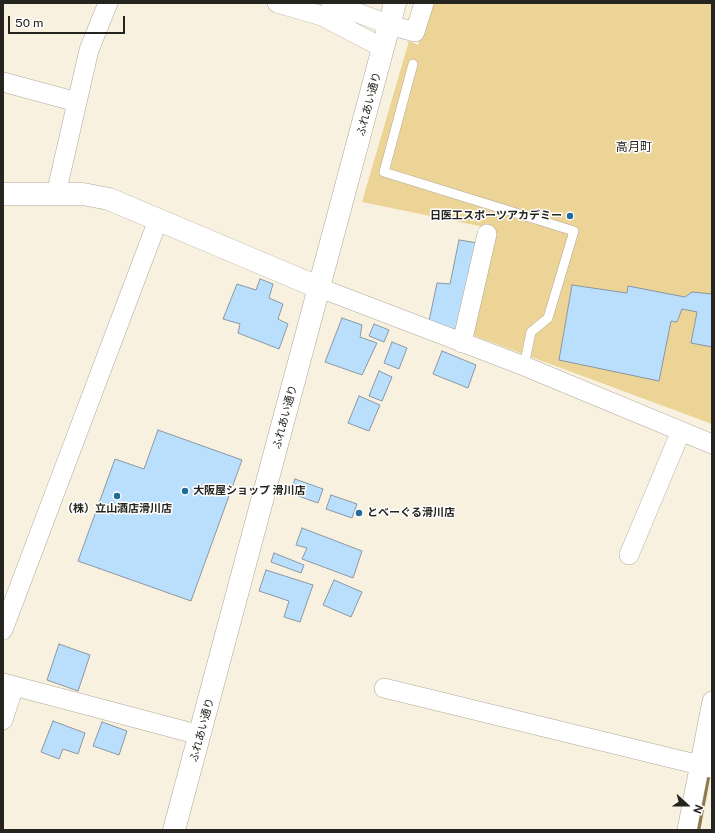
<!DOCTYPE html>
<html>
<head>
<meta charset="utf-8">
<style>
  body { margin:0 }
  #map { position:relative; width:715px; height:833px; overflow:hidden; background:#f8f1e0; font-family:"Public Sans",sans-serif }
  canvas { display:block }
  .frame { position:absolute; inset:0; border:4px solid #26241e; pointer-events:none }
  .north { position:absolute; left:667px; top:785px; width:40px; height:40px; -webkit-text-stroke:3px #fff; paint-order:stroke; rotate:111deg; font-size:11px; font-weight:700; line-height:16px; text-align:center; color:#26241e }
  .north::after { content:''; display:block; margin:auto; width:14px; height:18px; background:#26241e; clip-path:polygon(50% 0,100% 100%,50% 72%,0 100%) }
  .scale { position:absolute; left:8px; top:16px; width:117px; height:18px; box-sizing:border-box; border:2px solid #26241e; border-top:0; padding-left:5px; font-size:12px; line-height:14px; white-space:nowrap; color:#26241e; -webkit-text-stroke:3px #fff; paint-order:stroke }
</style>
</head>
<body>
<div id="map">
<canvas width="715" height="833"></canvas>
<div class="frame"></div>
<div class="north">N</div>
<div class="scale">50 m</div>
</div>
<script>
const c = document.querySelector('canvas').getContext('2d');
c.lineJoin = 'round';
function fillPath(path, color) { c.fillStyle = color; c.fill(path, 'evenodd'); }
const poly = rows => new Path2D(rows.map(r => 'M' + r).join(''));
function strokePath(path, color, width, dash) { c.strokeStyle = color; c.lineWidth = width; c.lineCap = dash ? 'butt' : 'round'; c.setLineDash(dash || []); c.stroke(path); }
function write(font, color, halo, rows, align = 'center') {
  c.font = font + ' "Public Sans","Noto Sans JP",sans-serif'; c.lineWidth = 3; c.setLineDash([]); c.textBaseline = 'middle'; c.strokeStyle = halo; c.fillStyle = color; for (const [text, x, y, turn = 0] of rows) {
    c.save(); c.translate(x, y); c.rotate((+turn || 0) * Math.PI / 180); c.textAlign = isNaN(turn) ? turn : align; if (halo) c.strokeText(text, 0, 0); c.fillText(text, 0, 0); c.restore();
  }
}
fillPath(poly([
  [432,3,712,3,712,424,472,335,494,229,362,202,409,41,418,45]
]), '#ecd396');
strokePath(poly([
  [698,830,709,771]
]), '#8e7a48', 4.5);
const building = poly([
  [459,240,478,243,459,331,429,321,437,283,450,284,459,240],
  [260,279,273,284,269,298,283,304,278,319,288,324,279,349,238,333,240,324,223,319,237,284,256,290,260,279],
  [572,285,627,293,628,286,685,297,692,292,712,294,712,347,691,343,697,312,682,309,677,322,671,321,659,381,559,360,572,285],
  [342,318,362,325,360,337,377,343,362,375,325,362,342,318],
  [374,324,389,330,384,342,369,336,374,324],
  [392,342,407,348,399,369,384,363,392,342],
  [442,351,476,365,468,388,433,374,442,351],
  [379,371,392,377,382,401,369,396,379,371],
  [359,396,380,405,369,431,348,423,359,396],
  [158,430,242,460,191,601,78,561,115,459,144,469,158,430],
  [295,479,323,489,318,503,290,493,295,479],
  [331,495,357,504,352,518,326,509,331,495],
  [302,528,362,551,353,578,302,559,307,548,296,545,302,528],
  [274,553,304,565,301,573,271,562,274,553],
  [266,570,313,585,300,622,284,617,289,601,259,591,266,570],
  [334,580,362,592,351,617,323,605,334,580],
  [59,644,90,655,78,691,47,680,59,644],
  [53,721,85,733,78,754,63,749,59,759,41,752,53,721],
  [102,722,127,731,119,755,93,746,102,722]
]);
fillPath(building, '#badffd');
strokePath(building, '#8a97a3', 1);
const service = poly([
  [413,64,384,172,574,231,548,318,531,332,524,366]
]);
const minor = poly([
  [277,3,322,16,383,48],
  [331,3,390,25,415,32,424,3],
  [3,82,77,102],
  [56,194,89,50,108,3],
  [320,288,524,366,712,444],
  [462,343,487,234],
  [629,555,681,431],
  [3,630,158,220],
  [3,683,200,735],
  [384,688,712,768],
  [3,720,14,686],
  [687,830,712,701]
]);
const tertiary = poly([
  [3,194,83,194,109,199,320,288],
  [174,830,395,3]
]);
strokePath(service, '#b0a99a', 10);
strokePath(minor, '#b0a99a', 20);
strokePath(tertiary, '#b0a99a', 23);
strokePath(service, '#fff', 9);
strokePath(minor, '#fff', 19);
strokePath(tertiary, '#fff', 22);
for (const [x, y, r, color] of [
  [570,216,4,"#216b9e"],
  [185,491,4,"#216b9e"],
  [117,496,4,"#216b9e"],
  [359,513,4,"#216b9e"]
]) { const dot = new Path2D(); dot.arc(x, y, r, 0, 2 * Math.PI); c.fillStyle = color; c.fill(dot); strokePath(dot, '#fff', 1.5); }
write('11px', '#26241e', '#fff', [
  ["ふれあい通り",369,104,-75],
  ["ふれあい通り",285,417,-75],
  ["ふれあい通り",202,730,-75]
]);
write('bold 11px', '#26241e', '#fff', [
  ["日医工スポーツアカデミー",562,216,"right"],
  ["大阪屋ショップ 滑川店",193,491],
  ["（株）立山酒店滑川店",117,509,"center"],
  ["とべーぐる滑川店",367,513]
], 'left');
write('12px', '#26241e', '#fff', [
  ["高月町",634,147]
]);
</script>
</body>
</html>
